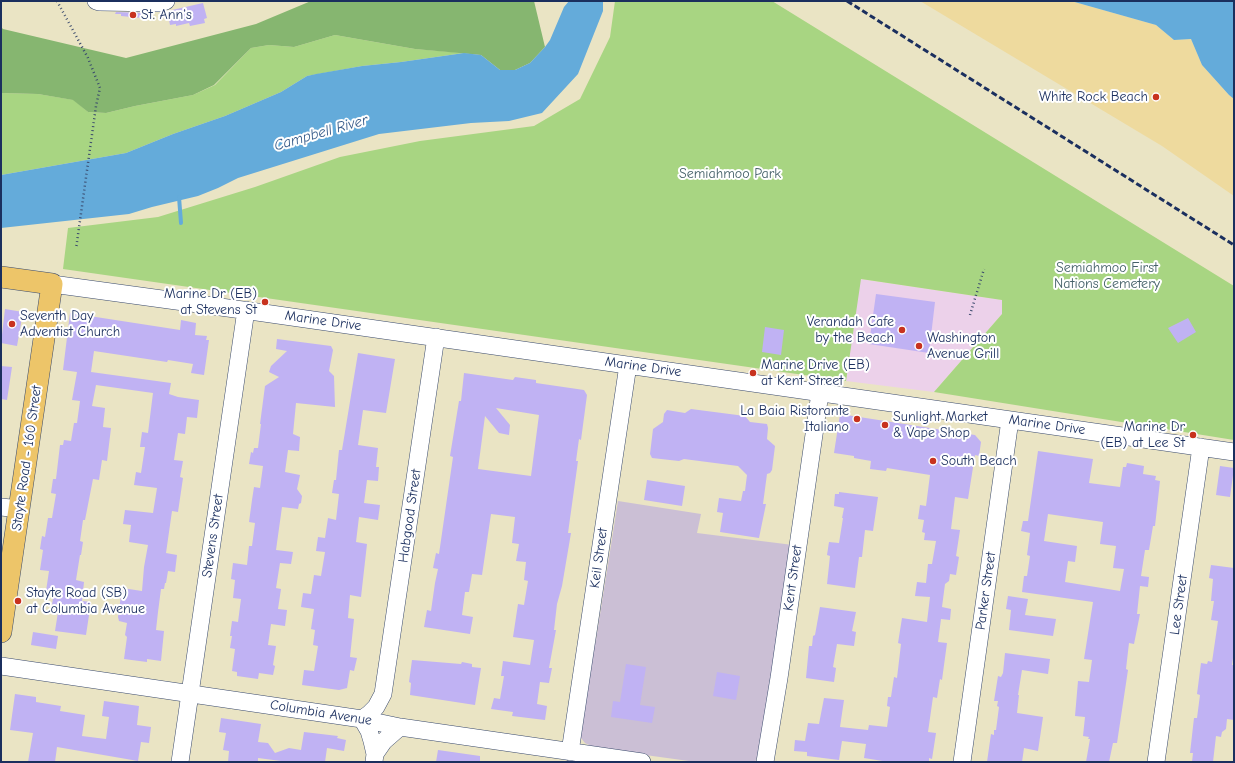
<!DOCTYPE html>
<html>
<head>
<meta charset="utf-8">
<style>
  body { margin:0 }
  #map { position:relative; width:1235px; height:763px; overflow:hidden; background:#eae4c4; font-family:"Comic Neue",sans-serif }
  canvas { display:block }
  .frame { position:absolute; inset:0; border:2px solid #1b2f5e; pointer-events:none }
</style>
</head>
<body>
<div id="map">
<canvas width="1235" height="763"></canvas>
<div class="frame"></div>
</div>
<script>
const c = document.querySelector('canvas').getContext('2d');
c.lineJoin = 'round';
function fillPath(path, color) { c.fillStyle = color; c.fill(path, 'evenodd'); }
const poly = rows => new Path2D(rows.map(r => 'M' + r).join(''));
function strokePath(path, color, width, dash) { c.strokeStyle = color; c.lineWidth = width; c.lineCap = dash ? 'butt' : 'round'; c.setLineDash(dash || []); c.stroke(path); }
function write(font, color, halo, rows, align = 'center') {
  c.font = font + ' "Comic Neue",sans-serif'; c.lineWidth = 4; c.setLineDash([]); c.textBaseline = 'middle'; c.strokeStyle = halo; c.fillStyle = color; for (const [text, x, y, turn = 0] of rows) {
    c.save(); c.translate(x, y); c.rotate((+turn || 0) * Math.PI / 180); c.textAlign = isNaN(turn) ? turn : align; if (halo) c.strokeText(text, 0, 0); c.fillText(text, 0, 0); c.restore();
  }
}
fillPath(poly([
  [860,279,1002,300,1002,314,934,392,846,381]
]), '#ecd1ea');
fillPath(poly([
  [618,501,701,514,697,533,793,545,760,751,755,762,696,762,595,748,585,743,581,738,580,734,589,666,596,640]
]), '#cbbfd5');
fillPath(poly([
  [615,1,772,1,1234,286,1234,440,934,392,1002,314,1002,300,861,279,846,381,63,269,68,228,158,217,255,187,340,157,420,141,534,126,580,99,610,37],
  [335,35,415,49,464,53,401,62,362,66,307,76,281,92,225,116,173,134,126,153,1,175,1,93,38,94,74,100,88,112,106,113,135,106,193,95,215,85,251,48,269,45,294,47]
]), '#a8d582');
fillPath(poly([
  [311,1,534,1,545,47,530,63,515,70,500,70,481,55,415,49,335,35,294,47,269,45,251,48,214,85,193,95,135,106,106,113,88,112,73,100,38,94,1,93,1,27,3,29,126,58,256,24]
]), '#86b670');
fillPath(poly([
  [920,1,1071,1,1156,25,1174,40,1191,39,1202,65,1229,95,1234,99,1234,196,1162,146]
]), '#eeda9e');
fillPath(poly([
  [569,1,603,1,603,11,578,74,542,113,509,121,471,123,379,134,238,178,218,188,198,196,152,207,129,214,1,228,1,175,126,153,173,134,225,116,281,92,307,76,316,74,362,66,401,62,464,53,481,55,500,70,515,70,530,63,545,47,550,40,564,7],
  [1071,1,1234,1,1234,99,1229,95,1202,65,1191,39,1174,40,1156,25]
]), '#64abda');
strokePath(poly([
  [179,197,181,223]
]), '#64abda', 4);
fillPath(poly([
  [203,3,207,18,204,19,205,23,190,26,189,23,176,26,176,24,170,25,168,15,173,14,172,10],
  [116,12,146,13,145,18,142,18,121,16,121,14,115,14],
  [876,294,935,302,929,353,869,344],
  [5,309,23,312,17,346,1,343],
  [70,313,180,330,181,320,196,323,195,335,207,336,206,340,209,340,204,375,191,373,193,364,168,360,167,362,94,351,91,372,171,383,169,394,178,397,199,400,197,418,187,417,185,434,178,433,174,460,183,461,180,477,183,478,178,512,172,511,166,553,177,555,175,572,168,571,166,583,165,583,164,589,161,589,158,612,156,630,164,631,161,661,147,659,147,662,124,659,127,637,125,635,127,623,119,621,118,617,122,588,142,591,144,567,148,545,129,542,131,525,123,524,125,510,153,513,157,488,134,485,136,472,141,473,145,447,140,447,142,432,148,433,153,393,96,385,92,406,105,408,103,427,111,428,107,461,102,460,99,480,93,479,85,520,83,520,80,541,83,542,81,555,80,555,76,580,84,582,82,601,91,602,86,635,55,631,58,612,51,611,54,592,46,591,49,571,40,570,43,550,40,549,42,536,45,537,48,518,52,518,56,494,51,493,53,479,56,479,60,445,63,445,64,440,71,441,74,423,77,423,80,401,72,400,77,372,63,370],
  [1188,318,1196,332,1178,343,1168,328],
  [765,327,784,330,781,355,762,352],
  [277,339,331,346,333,350,329,371,334,376,335,407,296,403,293,434,300,437,299,451,288,450,285,472,300,475,297,489,302,496,301,503,299,504,298,509,282,507,276,550,293,552,291,564,280,563,276,588,281,589,278,609,287,610,285,626,271,624,268,645,276,646,273,665,275,666,273,675,259,673,258,679,237,676,237,672,232,671,235,649,230,648,232,636,230,636,232,621,238,622,241,599,233,598,235,580,231,579,233,563,247,565,249,546,252,546,255,523,249,522,252,500,254,487,260,488,263,466,249,464,251,452,253,453,254,448,258,448,261,424,260,424,265,386,279,377,269,372,271,366,287,351,276,349],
  [358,353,395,359,386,413,363,410,358,445,378,448,376,467,379,467,378,481,367,480,364,503,380,505,378,520,359,517,356,542,367,544,361,597,350,595,348,618,354,619,350,657,357,658,354,671,350,670,347,688,339,690,302,685,304,670,314,671,318,646,313,645,315,630,311,629,314,609,301,607,303,593,311,594,314,575,321,576,325,552,316,551,318,537,325,538,328,518,336,520,339,494,332,493,334,480,336,480,339,450,342,450],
  [1,366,12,367,7,400,1,399],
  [464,373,513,380,515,377,536,380,536,383,584,390,587,395,581,440,579,439,576,461,578,461,568,533,571,533,562,586,557,604,554,630,556,630,549,668,552,668,549,683,540,682,537,704,547,706,545,720,512,716,513,712,491,709,494,698,500,699,504,676,501,676,503,661,530,665,534,640,513,637,518,604,524,605,528,581,524,580,526,562,516,561,519,544,512,543,515,517,491,514,482,575,472,574,469,592,465,592,462,615,473,617,470,634,424,627,427,610,431,611,435,583,438,569,433,568,436,553,439,554,453,457,450,456,459,401,461,401],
  [496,408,539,415,531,476,478,469,485,416,499,433,509,435,510,425],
  [691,409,745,416,750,422,767,424,768,428,767,439,775,446,772,470,770,473,767,474,763,504,766,504,759,538,720,532,723,513,717,512,719,498,741,501,743,491,745,491,747,475,738,466,684,459,679,461,652,458,650,454,653,429,663,422,664,414,667,410,685,413],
  [840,414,975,435,981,442,979,456,975,455,968,499,955,497,951,529,960,530,956,556,959,557,956,575,950,574,949,581,945,584,942,607,951,609,950,620,941,619,938,642,947,643,942,680,940,679,937,698,933,697,928,732,936,733,932,759,929,758,929,762,889,762,864,758,866,744,842,741,839,760,807,756,807,752,794,751,795,740,805,741,808,723,819,724,824,698,844,700,840,727,868,730,869,725,887,727,890,707,887,706,888,697,891,697,894,677,897,678,901,644,898,643,902,618,927,622,930,597,915,596,917,582,926,583,928,564,932,564,936,541,924,540,925,533,922,532,924,520,918,519,920,505,926,506,930,475,887,468,886,471,870,469,871,461,854,458,854,456,834,453],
  [1038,451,1093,459,1089,483,1120,487,1123,467,1126,467,1127,463,1144,466,1143,474,1156,476,1155,480,1160,481,1155,526,1153,526,1149,550,1145,550,1141,576,1149,577,1148,587,1140,586,1137,614,1140,614,1134,644,1129,643,1126,669,1128,670,1117,743,1113,743,1109,762,1086,762,1090,739,1088,739,1089,737,1083,736,1085,717,1075,716,1078,681,1089,682,1092,660,1084,659,1093,602,1022,592,1024,576,1027,576,1030,556,1027,555,1030,533,1021,531,1023,521,1028,521],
  [1048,514,1103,522,1100,544,1116,546,1113,568,1124,569,1120,591,1065,582,1068,561,1075,562,1077,546,1044,541],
  [1220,466,1234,468,1230,497,1216,495],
  [647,480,685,486,682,506,644,500],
  [839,492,878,497,873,531,865,530,862,557,859,557,855,588,827,584,830,556,827,555,829,542,839,543,843,518,842,518,844,508,834,506,835,494,839,494],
  [1211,565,1234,568,1234,651,1232,665,1234,665,1234,720,1227,719,1226,729,1222,732,1221,737,1216,736,1213,762,1192,762,1193,753,1190,753,1194,718,1197,718,1200,695,1197,694,1201,663,1207,664,1208,661,1212,662,1218,621,1211,620,1214,601,1211,601,1213,579,1209,578],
  [1008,596,1028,599,1025,615,1056,619,1053,636,1009,630,1011,610,1006,609],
  [820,607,856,612,852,631,856,632,854,646,837,644,833,667,836,668,834,682,806,678,809,646,812,646,813,636,815,635],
  [33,632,58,636,56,649,31,645],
  [1005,653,1050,659,1048,674,1022,670,1018,695,1019,695,1017,713,1043,717,1038,751,1024,748,1022,762,987,762,991,734,994,735,994,730,996,730,999,707,997,706,998,701,994,701,998,676,1001,677,1003,673],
  [412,660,461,664,462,662,472,664,472,667,481,668,475,705,410,695,411,683,409,682],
  [626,664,646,667,640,705,655,707,652,723,611,717,613,701,620,702],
  [717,672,740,676,736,700,713,696],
  [15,694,36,697,36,702,61,706,60,711,85,715,82,736,106,739,109,717,102,716,104,701,139,706,137,725,151,727,149,743,141,742,138,761,57,747,55,762,28,762,33,733,10,730],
  [221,718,261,724,258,742,268,743,275,753,289,748,301,750,304,732,338,736,337,738,346,740,344,751,327,748,325,762,281,762,281,761,258,758,258,762,228,762,229,751,223,750,226,733,219,732],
  [438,750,480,756,480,762,436,762]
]), '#c0b2f3');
const minor = poly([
  [96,1,99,2,160,3,166,1],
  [52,284,257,312,1234,452],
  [1,507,20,509],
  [1,666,362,719,400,727,642,762],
  [362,719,369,714,376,707,383,694,436,337],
  [362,719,369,731,372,741,375,754,374,762],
  [570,752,628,365],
  [375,754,384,741,400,727],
  [180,762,246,310],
  [765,762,779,678,820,393],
  [962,762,1010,420],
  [1156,762,1201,447]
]);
const major = poly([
  [1,277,52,284,1,632]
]);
strokePath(minor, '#3a4a6d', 18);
strokePath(major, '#3a4a6d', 22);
strokePath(poly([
  [57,1,88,58,100,88,96,106,76,249],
  [970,315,984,269]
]), '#3a4a6d', 2.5, [1, 3]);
strokePath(minor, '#fff', 17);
strokePath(major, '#edc569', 21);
strokePath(poly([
  [847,1,1234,245]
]), '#1b2f5e', 3, [6, 3]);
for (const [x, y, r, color] of [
  [133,15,4,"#c8321e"],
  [1156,97,4,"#c8321e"],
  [265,302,4,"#c8321e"],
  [12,324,4,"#c8321e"],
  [902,330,4,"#c8321e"],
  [919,346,4,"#c8321e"],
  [753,373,4,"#c8321e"],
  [857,419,4,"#c8321e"],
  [885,425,4,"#c8321e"],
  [1193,435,4,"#c8321e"],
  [933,461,4,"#c8321e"],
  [18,601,4,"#c8321e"]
]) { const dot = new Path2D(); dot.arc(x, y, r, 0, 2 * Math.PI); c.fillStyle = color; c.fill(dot); strokePath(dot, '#fff', 1.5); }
write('14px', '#1b2f5e', '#fff', [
  ["St. Ann's",141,15],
  ["White Rock Beach",1148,97,"right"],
  ["Marine Dr (EB)",257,294,"right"],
  ["at Stevens St",257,310,"right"],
  ["Seventh Day",20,316],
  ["Adventist Church",20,332],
  ["Verandah Cafe",894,322,"right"],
  ["by the Beach",894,338,"right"],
  ["Washington",927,338],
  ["Avenue Grill",927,354],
  ["Marine Drive (EB)",761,365],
  ["at Kent Street",761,381],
  ["La Baia Ristorante",849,411,"right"],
  ["Italiano",849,427,"right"],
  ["Sunlight Market",893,417],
  ["& Vape Shop",893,433],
  ["Marine Dr",1185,427,"right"],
  ["(EB) at Lee St",1185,443,"right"],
  ["South Beach",941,461],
  ["Stayte Road (SB)",26,593],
  ["at Columbia Avenue",26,609]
], 'left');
write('14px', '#456169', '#fff', [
  ["Semiahmoo Park",730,174],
  ["Semiahmoo First",1107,268],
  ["Nations Cemetery",1107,284]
]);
write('14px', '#1b2f5e', '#fff', [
  ["Marine Drive",323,321,8],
  ["Marine Drive",643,367,8],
  ["Marine Drive",1047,425,8],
  ["Stayte Road - 160 Street",27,458,-82],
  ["Habgood Street",410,516,-82],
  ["Stevens Street",213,536,-82],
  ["Keil Street",599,558,-82],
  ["Kent Street",793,578,-82],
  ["Parker Street",986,591,-82],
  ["Lee Street",1179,605,-82],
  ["Columbia Avenue",321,713,9]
]);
write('italic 15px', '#355a89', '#fff', [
  ["Campbell River",321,133,-16]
]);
</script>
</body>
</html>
